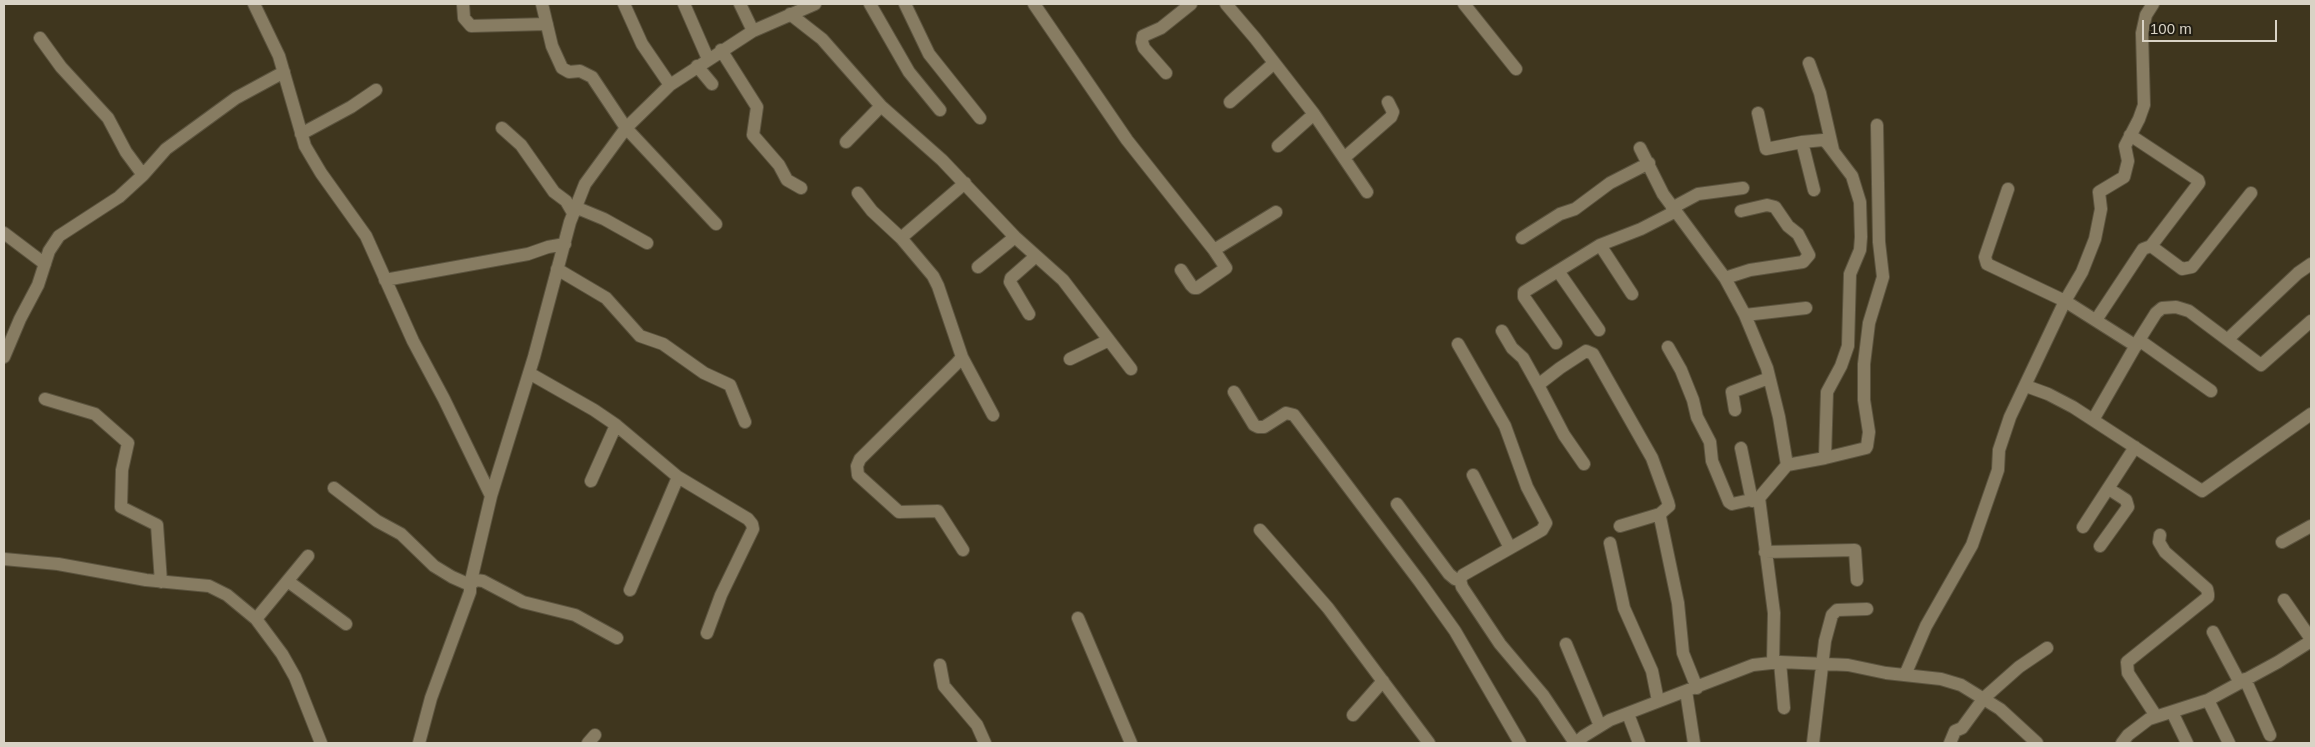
<!DOCTYPE html>
<html>
<head>
<meta charset="utf-8">
<style>
  body { margin:0 }
  #map { position:relative; width:2315px; height:747px; overflow:hidden; background:#3f361e; font-family:Helvetica,sans-serif }
  canvas { display:block }
  .frame { position:absolute; inset:0; border:5px solid #d9d3c5; pointer-events:none }
  .scale { position:absolute; left:2142px; top:20px; width:135px; height:22px; box-sizing:border-box; border:2px solid #d9d3c5; border-top:0; padding-left:6px; font-size:15px; line-height:18px; white-space:nowrap; color:#d9d3c5; -webkit-text-stroke:4px #221e13; paint-order:stroke }
</style>
</head>
<body>
<div id="map">
<canvas width="2315" height="747"></canvas>
<div class="frame"></div>
<div class="scale">100 m</div>
</div>
<script>
const c = document.querySelector('canvas').getContext('2d');
c.lineJoin = 'round';
const poly = rows => new Path2D(rows.map(r => 'M' + r).join(''));
function strokePath(path, color, width, dash) { c.strokeStyle = color; c.lineWidth = width; c.lineCap = dash ? 'butt' : 'round'; c.setLineDash(dash || []); c.stroke(path); }
const minor = poly([
  [254,4,279,56,305,146,321,173,366,236,413,341,444,399,491,496],
  [463,4,464,18,471,26,547,24],
  [542,4,552,46,562,68,569,72,580,71,592,77,626,128,716,224],
  [624,4,642,44,670,85],
  [684,4,708,59],
  [740,4,753,31],
  [870,4,909,72,940,110],
  [905,4,929,54,980,118],
  [1034,4,1127,140,1214,250,1276,212],
  [1226,4,1255,38,1314,114,1367,192],
  [1464,4,1516,69],
  [790,14,822,39,881,106,942,160,1015,237,1063,280,1131,369],
  [40,38,61,67,108,118,126,152,143,175],
  [721,50,757,107,753,135,779,165,787,180,801,188],
  [1809,63,1820,93,1833,150],
  [697,66,712,84],
  [1166,73,1144,48,1142,42,1143,36,1161,28,1191,4],
  [1230,102,1273,64],
  [1758,113,1766,149,1802,142,1823,140,1827,143,1852,176,1860,202,1861,237,1860,250,1850,274,1848,346,1841,366,1827,392,1825,458],
  [502,128,521,145,554,192,566,201,573,213],
  [301,134,351,107,376,90],
  [2130,135,2198,180,2199,183,2151,246],
  [846,142,881,106],
  [1802,142,1814,190],
  [1278,146,1314,114],
  [1640,148,1663,194,1725,278,1745,315,1767,368,1779,417,1787,465,1759,498,1752,501,1750,500,1732,504,1729,502,1712,461,1710,442,1697,417,1693,400,1681,370,1668,347],
  [1344,158,1391,117,1393,112,1388,102],
  [2008,189,1985,257,1987,264,2065,301,2136,346],
  [858,193,872,211,901,238],
  [575,207,604,219,647,243],
  [1672,208,1698,194,1743,188],
  [4,233,45,264],
  [1522,238,1560,214,1575,209,1610,183,1649,163],
  [978,267,1015,237],
  [557,269,606,298,640,336,663,344,704,373,730,385,745,422],
  [1181,270,1191,285,1194,288,1197,288,1226,268,1214,250],
  [1558,271,1599,330],
  [1725,278,1750,270,1803,262,1809,255,1798,234,1788,226,1775,207,1767,205,1741,211],
  [385,280,528,254,548,247,565,244],
  [1632,294,1600,245,1641,229,1676,211],
  [1029,314,1010,282,1011,278,1036,256],
  [1745,315,1806,308],
  [2096,320,2143,249,2151,246,2182,269,2192,267,2251,193],
  [1502,331,1512,348,1523,358,1538,385,1560,368,1586,351,1593,354,1652,458,1668,502,1669,506,1661,513,1660,517,1678,603,1683,653,1697,688],
  [2228,339,2298,273,2311,264],
  [2139,340,2211,391],
  [1556,343,1524,297,1524,292,1600,245],
  [1458,344,1505,426,1527,487,1546,523,1542,530,1463,575,1460,580],
  [4,357,20,319,38,285,49,251,59,236,119,197,143,175,166,149,236,98,284,72],
  [962,357,993,415],
  [1070,359,1109,340],
  [529,373,594,410,616,425,678,477,748,519,752,524,753,529,721,595,707,633],
  [1538,385,1564,435,1584,464],
  [2026,386,2048,394,2073,407,2202,491,2311,414],
  [1234,392,1254,425,1258,427,1264,427,1286,413,1294,415,1420,582,1455,631,1520,743],
  [45,399,95,414,128,443,122,470,121,507,157,525,161,582],
  [1735,410,1732,392,1769,378],
  [2093,420,2139,340,2156,313,2162,308,2176,307,2189,311,2261,365,2311,321],
  [1741,448,1752,501],
  [1787,465,1825,458,1866,448,1867,446,1869,432,1864,400,1864,364,1869,323,1883,277,1879,242,1877,125],
  [1473,475,1510,548],
  [591,481,616,425],
  [334,488,377,521,401,534,434,566,452,577,470,585,476,580,483,581,523,602,575,615,617,638],
  [1759,498,1774,613,1773,663],
  [1397,504,1449,574,1455,579,1460,580],
  [1620,526,1660,514],
  [2083,527,2135,447],
  [1260,530,1328,608,1429,743],
  [2282,542,2311,526],
  [1610,543,1624,608,1652,671,1658,701],
  [2100,546,2128,507,2126,500,2109,489],
  [963,550,938,511,899,512,858,475,857,466,860,459,957,363,962,357,938,286,933,276,901,238,965,183],
  [1765,552,1855,550,1857,580],
  [4,559,58,564,146,580,209,586,227,595,256,619,282,654,295,677,321,743],
  [1460,580,1462,587,1500,644,1543,695,1575,743],
  [289,582,346,624],
  [630,590,678,477],
  [2284,600,2311,639],
  [1078,618,1131,743],
  [256,619,308,556],
  [2213,632,2240,683],
  [1566,644,1600,726],
  [1780,662,1784,708],
  [940,665,944,686,977,725,985,743],
  [1905,675,1926,626,1972,545,1998,470,1999,450,2010,417,2065,301,2082,272,2095,239,2101,209,2099,192,2124,177,2128,161,2125,146,2139,119,2144,105,2142,33,2146,15,2153,4],
  [2245,679,2270,735],
  [1686,691,1694,743],
  [2208,700,2229,743],
  [2172,712,2187,743],
  [1628,714,1639,743],
  [1353,715,1383,681],
  [2156,716,2128,673,2127,662,2208,597,2208,594,2207,589,2165,552,2159,542,2160,535],
  [419,743,431,698,470,592,470,585,491,496,534,357,570,222,585,184,626,128,670,85,753,31,815,4],
  [588,743,595,735],
  [1576,743,1584,736,1610,720,1753,665,1780,662,1848,665,1886,673,1941,679,1961,685,2000,709,2037,743],
  [1813,743,1825,641,1832,615,1837,610,1867,609],
  [1950,743,1955,731,1962,728,1984,698,2019,667,2047,648],
  [2122,743,2128,735,2149,719,2208,700,2278,662,2311,641]
]);
strokePath(minor, '#5c543f', 14);
strokePath(minor, '#877c62', 12);
</script>
</body>
</html>
